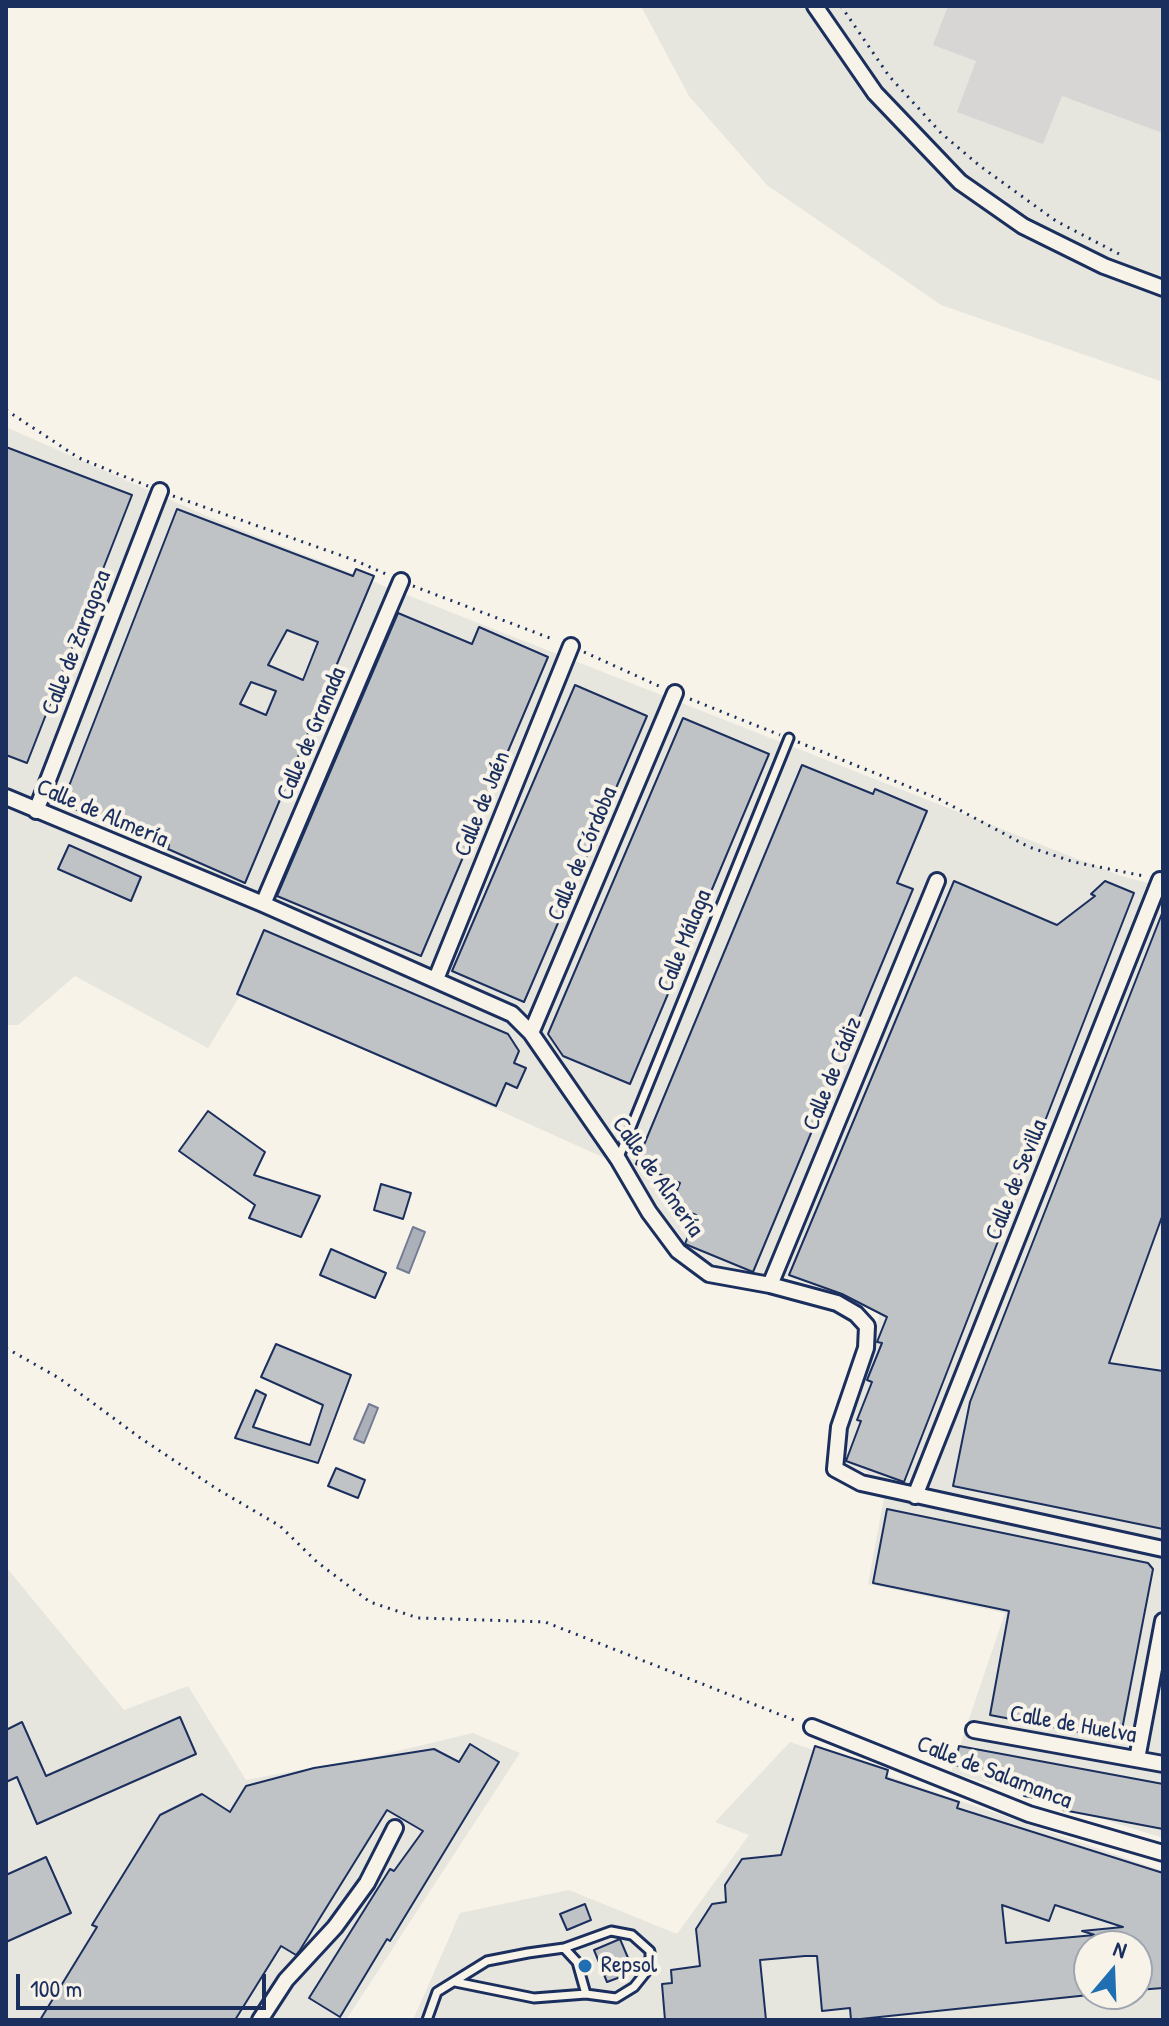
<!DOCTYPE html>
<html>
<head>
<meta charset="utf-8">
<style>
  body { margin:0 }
  #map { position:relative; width:1169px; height:2026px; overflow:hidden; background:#f7f3e8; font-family:"Patrick Hand",sans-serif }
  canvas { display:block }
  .frame { position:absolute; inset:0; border:8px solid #1b2f5e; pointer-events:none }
  .north { position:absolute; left:1073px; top:1930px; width:80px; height:80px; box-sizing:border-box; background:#f7f3e8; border:2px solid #9fa5b1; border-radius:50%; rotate:19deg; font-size:22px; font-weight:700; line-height:32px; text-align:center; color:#1b2f5e }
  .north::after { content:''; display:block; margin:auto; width:28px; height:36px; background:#1f6fb2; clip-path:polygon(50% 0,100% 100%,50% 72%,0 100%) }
  .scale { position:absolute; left:16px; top:1974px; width:250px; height:36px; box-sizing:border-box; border:4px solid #1b2f5e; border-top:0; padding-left:10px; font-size:24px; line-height:28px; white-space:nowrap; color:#1b2f5e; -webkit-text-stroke:6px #f7f3e8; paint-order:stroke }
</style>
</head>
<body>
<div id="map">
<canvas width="1169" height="2026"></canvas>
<div class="frame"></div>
<div class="north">N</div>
<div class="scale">100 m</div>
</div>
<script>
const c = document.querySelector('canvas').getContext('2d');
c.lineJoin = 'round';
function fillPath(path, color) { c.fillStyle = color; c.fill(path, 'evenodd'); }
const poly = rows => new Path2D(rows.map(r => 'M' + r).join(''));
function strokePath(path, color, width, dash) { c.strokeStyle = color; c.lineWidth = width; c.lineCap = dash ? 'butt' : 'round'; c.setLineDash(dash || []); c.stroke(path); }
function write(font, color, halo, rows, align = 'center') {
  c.font = font + ' "Patrick Hand",sans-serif'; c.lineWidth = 8; c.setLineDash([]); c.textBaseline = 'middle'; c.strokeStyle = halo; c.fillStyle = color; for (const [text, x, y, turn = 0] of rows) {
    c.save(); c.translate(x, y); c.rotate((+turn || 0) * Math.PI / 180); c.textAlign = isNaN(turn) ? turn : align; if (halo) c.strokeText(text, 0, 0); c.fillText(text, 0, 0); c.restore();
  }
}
fillPath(poly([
  [641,6,1163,6,1163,382,941,305,767,185,689,96],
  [6,427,209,517,1121,876,1163,887,1163,1838,951,1772,1005,1613,868,1584,887,1482,840,1461,881,1309,787,1277,739,1278,680,1245,629,1169,241,994,208,1048,75,976,18,1025,6,1025],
  [6,1567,124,1710,188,1686,246,1780,381,1755,473,1733,520,1753,346,2020,6,2020],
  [790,1742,1163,1871,1163,2020,413,2020,460,1913,569,1890,677,1934,749,1835,715,1822],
  [1089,1946,1137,1946,1137,1994,1089,1994]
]), '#e6e5de');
fillPath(poly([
  [948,6,1163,6,1163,133,1062,96,1043,144,957,112,976,61,933,45]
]), '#d7d6d4');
const water = poly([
  [413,1227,425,1232,409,1273,397,1268,413,1227],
  [369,1404,378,1408,364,1443,354,1439,369,1404]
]);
fillPath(water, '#acb0b9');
strokePath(water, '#727c95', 2);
const building = poly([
  [6,447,132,495,27,763,6,755,6,447],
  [177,509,353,576,356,569,374,576,245,883,168,849,169,845,62,804,177,509],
  [287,630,318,642,303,680,268,665,287,630],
  [251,682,276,691,266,715,240,704,251,682],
  [398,613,472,644,479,627,548,657,421,956,277,896,398,613],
  [575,685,647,716,524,1002,452,971,575,685],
  [683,718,769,754,630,1084,563,1056,548,1034,683,718],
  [802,765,873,794,875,789,927,811,897,883,913,889,753,1272,685,1244,696,1215,671,1204,680,1183,636,1164,802,765],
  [69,845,141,877,131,901,58,869,69,845],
  [954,881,1057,925,1095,896,1091,894,1105,881,1134,893,904,1482,846,1461,861,1421,857,1420,872,1382,867,1380,882,1343,877,1342,887,1317,842,1294,789,1275,954,881],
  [1163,911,1163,1214,1109,1363,1163,1371,1163,1529,953,1486,970,1402,1163,911],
  [264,930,508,1034,519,1051,514,1063,526,1068,517,1088,506,1083,496,1106,237,994,264,930],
  [208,1111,265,1152,254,1175,320,1196,301,1237,249,1218,255,1205,179,1151,208,1111],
  [381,1184,411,1193,403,1219,374,1210,381,1184],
  [331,1249,386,1273,375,1298,320,1275,331,1249],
  [276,1344,351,1375,318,1463,235,1438,256,1390,266,1395,253,1427,310,1445,323,1405,261,1377,276,1344],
  [336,1468,365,1480,358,1498,328,1486,336,1468],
  [887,1509,1148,1563,1153,1569,1120,1740,990,1715,1009,1611,873,1583,887,1509],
  [180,1717,196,1754,37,1824,17,1777,6,1782,6,1730,22,1722,46,1776,180,1717],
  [470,1744,499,1762,390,1941,387,1939,340,2017,309,1998,390,1869,394,1871,423,1831,387,1810,300,1950,296,1955,281,1946,235,2020,40,2020,97,1927,92,1925,160,1815,202,1794,230,1812,246,1786,314,1768,434,1749,459,1762,470,1744],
  [815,1746,888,1770,886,1778,959,1802,957,1808,1163,1873,1163,1988,1137,1990,1137,1946,1089,1946,1089,1995,851,2020,850,2008,822,2011,817,1956,805,1956,760,1960,766,2020,665,2020,662,1984,672,1983,671,1970,700,1966,696,1929,712,1904,726,1902,725,1885,742,1859,781,1855,815,1746],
  [1002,1905,1049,1921,1055,1905,1123,1927,1082,1931,1095,1935,1006,1943,1002,1905],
  [959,1746,1163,1784,1163,1829,1063,1810,1064,1803,1024,1796,1026,1787,987,1780,988,1772,955,1765,959,1746],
  [46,1857,71,1913,6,1942,6,1875,46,1857],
  [585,1904,591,1920,567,1930,560,1914,585,1904],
  [620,1939,634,1972,607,1982,594,1950,620,1939]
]);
fillPath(building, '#c0c3c5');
strokePath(building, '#1b2f5e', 2);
const lane = poly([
  [619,1157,789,738],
  [564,1948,611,1931,632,1935,650,1951,650,1967,634,1987,616,1998,586,1994],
  [427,2020,437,1992,487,1961,528,1953,564,1948,577,1962,586,1994,534,1998,455,1982]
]);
const street = poly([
  [815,6,875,93,960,182,1023,226,1104,266,1163,288],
  [6,797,263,904,512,1014,531,1033,618,1159,649,1212,678,1251,709,1274,770,1285,837,1303,856,1314,867,1326,866,1348,839,1427,835,1469,861,1483,1163,1549],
  [36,811,160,491],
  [263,904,401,581],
  [436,979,571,646],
  [531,1033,675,693],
  [770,1285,937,881],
  [915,1496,1160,880],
  [812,1727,1029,1814,1163,1853],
  [974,1730,1163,1764],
  [1137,1759,1163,1621],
  [260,2020,286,1980,335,1927,367,1883,395,1828]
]);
strokePath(lane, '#1b2f5e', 13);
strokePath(street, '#1b2f5e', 20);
strokePath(poly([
  [841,6,889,76,941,133,980,166,1056,221,1121,255],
  [6,410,79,458,148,486],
  [173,496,354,560,388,575],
  [413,586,555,640],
  [584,652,661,687],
  [690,699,780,735],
  [798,742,939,799,1029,847,1074,862,1144,876],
  [6,1348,59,1378,139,1437,217,1489,280,1526,317,1562,370,1602,418,1618,545,1622,799,1722]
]), '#1b2f5e', 3, [2, 6]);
strokePath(lane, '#f7f3e8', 7);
strokePath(street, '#f7f3e8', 14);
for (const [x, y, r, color] of [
  [585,1966,8,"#1f6fb2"]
]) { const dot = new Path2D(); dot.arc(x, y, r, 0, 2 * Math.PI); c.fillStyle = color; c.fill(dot); strokePath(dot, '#f7f3e8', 3); }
write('24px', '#1b2f5e', '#f7f3e8', [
  ["Calle de Zaragoza",77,643,-69],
  ["Calle de Granada",312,734,-67],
  ["Calle de Jaén",483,804,-68],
  ["Calle de Almería",102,814,23],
  ["Calle de Córdoba",583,854,-67],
  ["Calle Málaga",685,941,-68],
  ["Calle de Cádiz",833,1074,-68],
  ["Calle de Almería",657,1177,55],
  ["Calle de Sevilla",1017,1180,-68],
  ["Calle de Huelva",1073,1725,10],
  ["Calle de Salamanca",994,1773,21]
]);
write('24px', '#1b2f5e', '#f7f3e8', [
  ["Repsol",601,1966]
], 'left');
</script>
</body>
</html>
